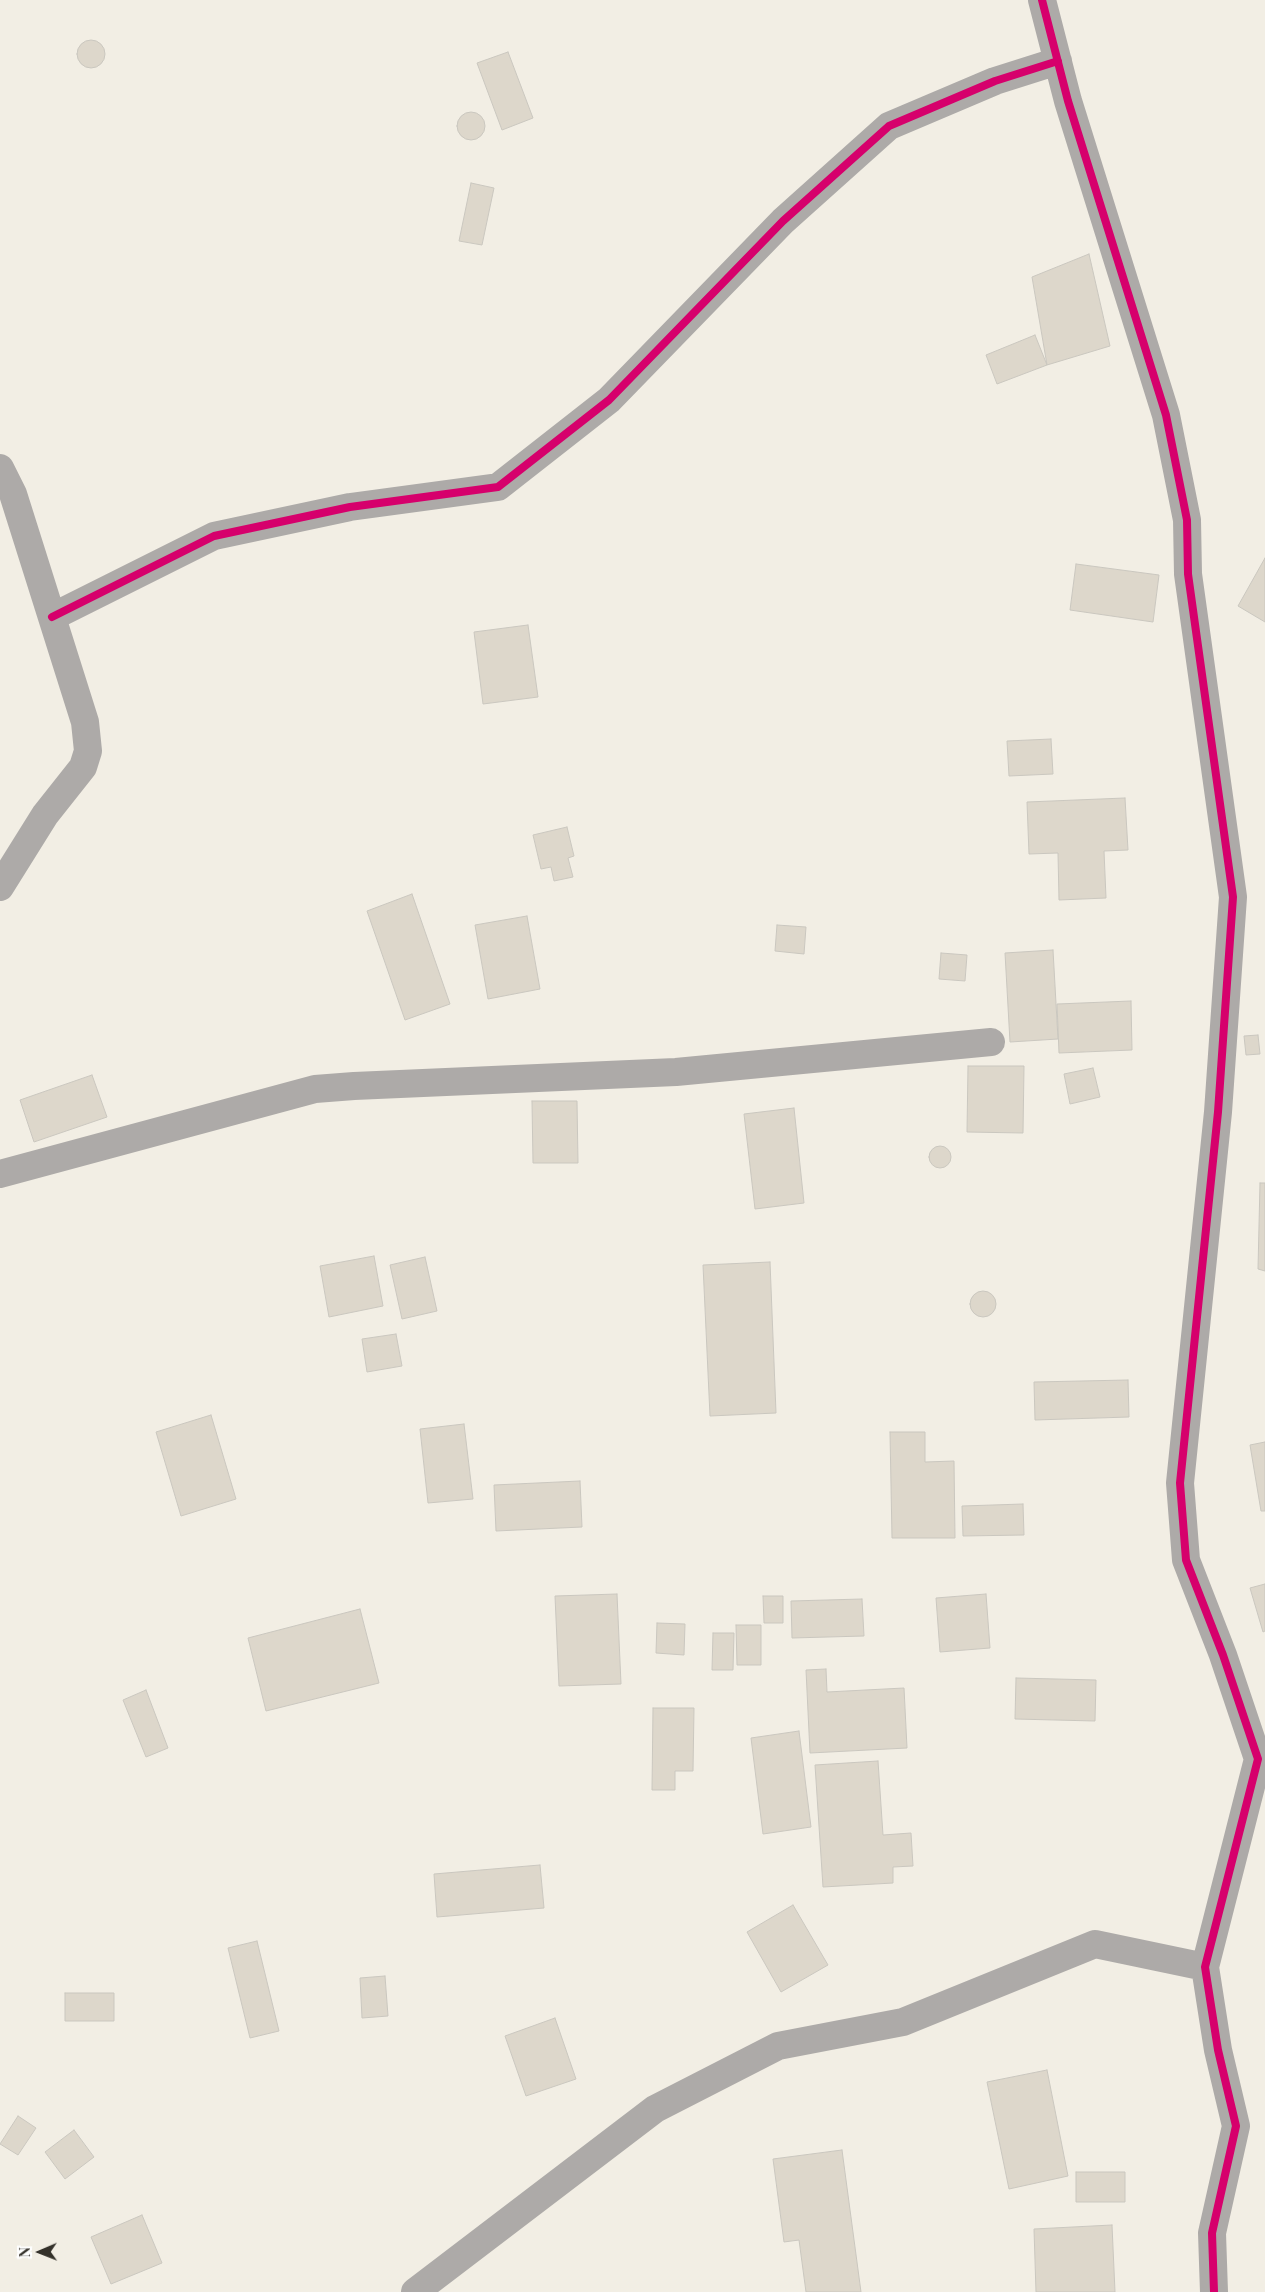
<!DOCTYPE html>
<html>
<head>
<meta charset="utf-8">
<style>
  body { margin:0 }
  #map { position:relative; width:1265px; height:2292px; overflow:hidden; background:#f2eee4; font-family:"Playfair Display",serif }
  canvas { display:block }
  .north { position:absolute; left:15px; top:2227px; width:50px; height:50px; -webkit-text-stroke:4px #fefefe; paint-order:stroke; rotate:269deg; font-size:14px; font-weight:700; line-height:20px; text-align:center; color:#34312a }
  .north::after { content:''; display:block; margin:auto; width:18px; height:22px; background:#34312a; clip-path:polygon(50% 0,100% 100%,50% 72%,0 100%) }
</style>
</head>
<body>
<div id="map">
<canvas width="1265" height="2292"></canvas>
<div class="north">N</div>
</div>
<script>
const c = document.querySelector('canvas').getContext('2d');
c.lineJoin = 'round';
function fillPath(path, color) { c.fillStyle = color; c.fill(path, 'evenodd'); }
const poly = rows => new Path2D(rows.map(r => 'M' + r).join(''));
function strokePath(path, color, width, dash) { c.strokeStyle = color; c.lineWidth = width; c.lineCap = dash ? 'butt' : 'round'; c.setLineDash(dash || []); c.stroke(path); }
const building = poly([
  '77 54a14 14 0 1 1 28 0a14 14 0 1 1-28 0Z',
  [508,52,533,118,502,130,477,63,508,52],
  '457 126a14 14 0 1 1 28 0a14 14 0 1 1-28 0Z',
  [471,183,494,188,482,245,459,241,471,183],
  [1089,254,1110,346,1047,365,1032,277,1089,254],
  [1035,335,1047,365,997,384,986,355,1035,335],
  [1265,558,1265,622,1238,606,1265,558],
  [1076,564,1159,575,1153,622,1070,610,1076,564],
  [528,625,538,697,483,704,474,632,528,625],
  [1051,739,1053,774,1009,776,1007,741,1051,739],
  [1125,798,1128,850,1104,851,1106,898,1059,900,1058,853,1029,854,1027,802,1125,798],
  [567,827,574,856,568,858,573,877,554,881,551,867,541,869,533,835,567,827],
  [412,894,450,1004,405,1020,367,911,412,894],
  [527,916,540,989,488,999,475,925,527,916],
  [777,925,806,927,804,954,775,951,777,925],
  [1053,950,1058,1039,1010,1042,1005,953,1053,950],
  [941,953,967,955,965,981,939,979,941,953],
  [1131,1001,1132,1050,1059,1053,1057,1004,1131,1001],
  [1258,1035,1260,1054,1246,1055,1244,1036,1258,1035],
  [968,1066,1024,1066,1023,1133,967,1132,968,1066],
  [1093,1068,1100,1097,1070,1104,1064,1074,1093,1068],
  [92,1075,107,1117,34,1142,20,1100,92,1075],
  [532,1101,577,1101,578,1163,533,1163,532,1101],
  [794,1108,804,1203,755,1209,744,1114,794,1108],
  '929 1157a11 11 0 1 1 22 0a11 11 0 1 1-22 0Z',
  [1260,1183,1265,1183,1265,1271,1258,1269,1260,1183],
  [374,1256,383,1306,329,1317,320,1266,374,1256],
  [425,1257,437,1311,402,1319,390,1265,425,1257],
  [770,1262,776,1413,710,1416,703,1265,770,1262],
  '970 1304a13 13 0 1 1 26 0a13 13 0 1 1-26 0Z',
  [396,1334,402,1366,367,1372,362,1339,396,1334],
  [1128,1380,1129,1417,1035,1420,1034,1382,1128,1380],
  [211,1415,236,1499,181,1516,156,1432,211,1415],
  [464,1424,473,1499,428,1503,420,1429,464,1424],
  [890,1432,925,1432,925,1462,954,1461,955,1538,892,1538,890,1432],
  [1265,1442,1265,1511,1261,1511,1250,1445,1265,1442],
  [580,1481,582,1527,496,1531,494,1485,580,1481],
  [1023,1504,1024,1535,963,1536,962,1506,1023,1504],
  [1265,1584,1265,1631,1263,1632,1250,1588,1265,1584],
  [617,1594,621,1684,559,1686,555,1596,617,1594],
  [986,1594,990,1648,940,1652,936,1598,986,1594],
  [763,1596,783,1596,783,1623,764,1623,763,1596],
  [862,1599,864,1636,792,1638,791,1601,862,1599],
  [360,1609,379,1683,266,1711,248,1638,360,1609],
  [657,1623,685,1624,684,1655,656,1653,657,1623],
  [736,1625,761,1625,761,1665,737,1665,736,1625],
  [713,1633,734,1633,733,1670,712,1670,713,1633],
  [826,1669,827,1692,904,1688,907,1748,810,1753,806,1670,826,1669],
  [1016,1678,1096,1680,1095,1721,1015,1719,1016,1678],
  [146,1690,168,1748,146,1757,123,1700,146,1690],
  [653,1708,694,1708,693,1771,675,1771,675,1790,652,1790,653,1708],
  [799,1731,811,1827,763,1834,751,1738,799,1731],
  [878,1761,883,1835,911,1833,913,1866,893,1867,893,1883,823,1887,815,1765,878,1761],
  [540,1865,544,1908,437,1917,434,1874,540,1865],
  [793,1905,828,1965,781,1992,747,1932,793,1905],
  [257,1941,279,2031,250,2038,228,1948,257,1941],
  [385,1976,388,2016,362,2018,360,1978,385,1976],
  [65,1993,114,1993,114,2021,65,2021,65,1993],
  [555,2018,576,2079,526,2096,505,2036,555,2018],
  [1047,2070,1068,2176,1009,2189,987,2082,1047,2070],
  [18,2116,36,2128,18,2155,0,2144,18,2116],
  [74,2130,94,2157,65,2179,45,2152,74,2130],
  [842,2150,861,2292,806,2292,799,2240,784,2242,773,2159,842,2150],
  [1076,2172,1125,2172,1125,2202,1076,2202,1076,2172],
  [142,2215,162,2263,111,2284,91,2237,142,2215],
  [1112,2225,1115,2292,1036,2292,1034,2229,1112,2225]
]);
fillPath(building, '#ddd7cb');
strokePath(building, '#cac7bf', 1);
strokePath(poly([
  [1042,0,1068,101,1166,415,1187,520,1188,574,1233,897,1218,1112,1180,1483,1186,1560,1223,1655,1258,1759,1205,1967,1218,2050,1236,2126,1212,2233,1214,2292],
  [0,468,13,494,85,722,88,751,83,767,45,815,0,887],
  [52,617,214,536,350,507,498,487,609,400,783,221,889,126,995,81,1058,61],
  [0,1174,315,1089,354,1086,676,1072,991,1042],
  [415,2292,655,2109,778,2046,903,2022,1095,1944,1205,1967]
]), '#adaaa8', 28);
strokePath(poly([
  [1042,0,1068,101,1166,415,1187,520,1188,574,1233,897,1218,1112,1180,1483,1186,1560,1223,1655,1258,1759,1205,1967,1218,2050,1236,2126,1212,2233,1214,2292],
  [52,617,214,536,350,507,498,487,609,400,783,221,889,126,995,81,1058,61]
]), '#d6006c', 8);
</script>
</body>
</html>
